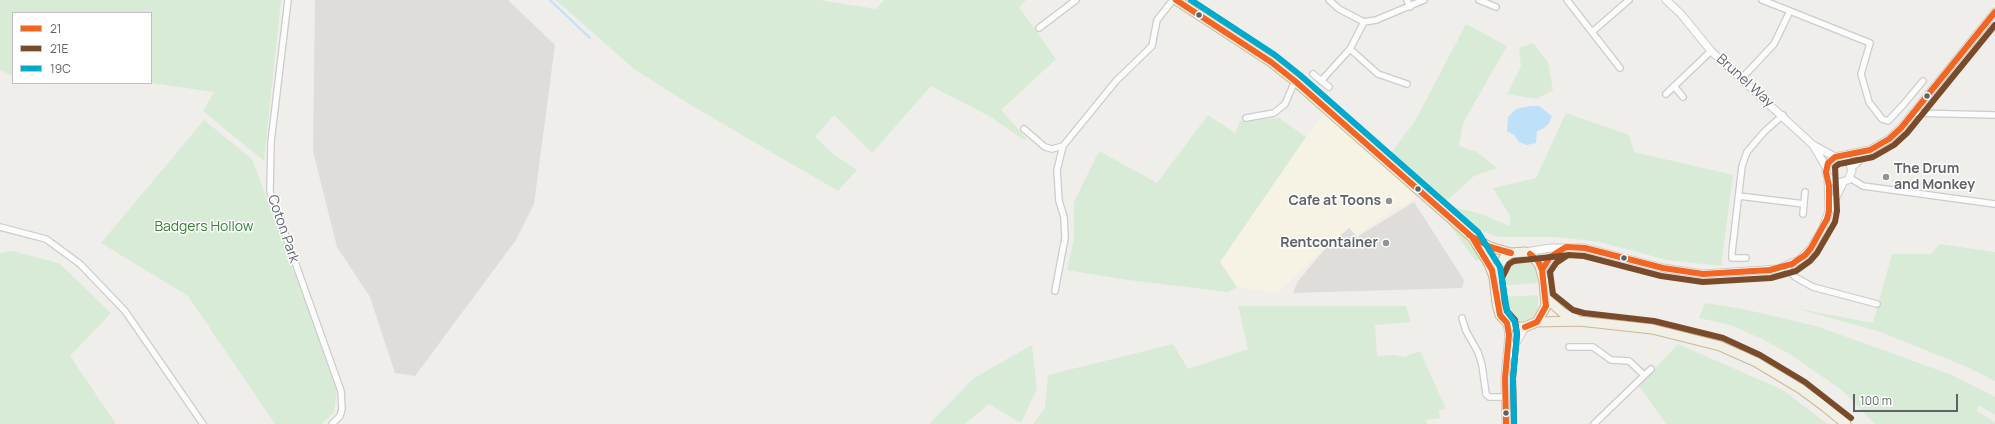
<!DOCTYPE html>
<html>
<head>
<meta charset="utf-8">
<style>
  body { margin:0 }
  #map { position:relative; width:1995px; height:424px; overflow:hidden; background:#efeeea; font-family:Manrope,sans-serif }
  canvas { display:block }
  .legend { position:absolute; left:12px; top:12px; width:140px; height:72px; box-sizing:border-box; background:#fff; border:1px solid #bfc1c3; margin:0; padding:5px 7px; list-style:none; font-size:12px; color:#5f6368 }
  .legend li { display:flex; align-items:center; gap:8px; height:20px }
  .legend b { width:20px; border:1px solid #bfc1c3 }
  .scale { position:absolute; left:1853px; top:394px; width:105px; height:18px; box-sizing:border-box; border:2px solid #5f6368; border-top:0; padding-left:5px; font-size:12px; line-height:14px; white-space:nowrap; color:#5f6368; -webkit-text-stroke:3px #fff; paint-order:stroke }
</style>
</head>
<body>
<div id="map">
<canvas width="1995" height="424"></canvas>
<ul class="legend">
<li><b style="height:5px;background:#f26522"></b>21</li>
<li><b style="height:5px;background:#7a4b2a"></b>21E</li>
<li><b style="height:5px;background:#00a9ce"></b>19C</li>
</ul>
<div class="scale">100 m</div>
</div>
<script>
const c = document.querySelector('canvas').getContext('2d');
c.lineJoin = 'round';
function fillPath(path, color) { c.fillStyle = color; c.fill(path, 'evenodd'); }
const poly = rows => new Path2D(rows.map(r => 'M' + r).join(''));
function strokePath(path, color, width, dash) { c.strokeStyle = color; c.lineWidth = width; c.lineCap = dash ? 'butt' : 'round'; c.setLineDash(dash || []); c.stroke(path); }
function write(font, color, halo, rows, align = 'center') {
  c.font = font + ' Manrope,sans-serif'; c.lineWidth = 3; c.setLineDash([]); c.textBaseline = 'middle'; c.strokeStyle = halo; c.fillStyle = color; for (const [text, x, y, turn = 0] of rows) {
    c.save(); c.translate(x, y); c.rotate((+turn || 0) * Math.PI / 180); c.textAlign = isNaN(turn) ? turn : align; if (halo) c.strokeText(text, 0, 0); c.fillText(text, 0, 0); c.restore();
  }
}
fillPath(poly([
  [1324,114,1357,141,1416,196,1406,205,1401,208,1399,206,1388,213,1357,236,1349,227,1276,293,1237,287,1220,262,1306,137]
]), '#f7f3e4');
fillPath(poly([
  [315,0,508,0,555,45,534,204,516,240,415,376,395,373,370,297,337,247,313,151],
  [1414,202,1464,280,1462,288,1293,293,1298,281,1325,249,1349,228,1357,237]
]), '#dfddda');
fillPath(poly([
  [0,0,281,0,264,161,203,111,214,92,151,83,151,13,13,13,13,74,11,75,0,70],
  [556,0,819,0,876,9,884,0,1026,0,1019,7,1056,59,1001,110,1027,139,1024,140,991,117,931,86,872,153,834,115,815,137,833,154,857,170,838,191,694,107,634,69],
  [1466,24,1507,46,1463,123,1459,146,1477,152,1497,168,1474,176,1445,202,1391,153,1415,121],
  [1533,43,1548,62,1553,90,1537,99,1507,94,1521,66,1519,48],
  [1566,113,1629,135,1634,152,1733,175,1721,266,1667,260,1600,242,1557,237,1498,237,1479,230,1453,207,1481,214,1510,226,1510,216,1493,188,1536,178],
  [1208,115,1235,133,1240,121,1279,118,1306,137,1220,262,1237,287,1228,292,1128,280,1067,270,1074,240,1074,202,1099,151,1157,183],
  [204,120,252,159,337,387,334,412,322,424,275,424,188,296,101,243],
  [1445,219,1475,248,1482,258,1476,261],
  [1939,244,1995,252,1995,381,1967,367,1881,332,1794,308,1873,323,1892,254,1931,254],
  [12,251,59,263,111,313,70,356,116,424,0,424,0,253],
  [1517,255,1530,258,1535,264,1538,283,1499,286,1498,279,1503,265,1507,259],
  [1538,295,1538,312,1533,318,1523,322,1509,317,1504,313,1500,303,1504,303,1503,297],
  [1705,303,1743,309,1816,326,1952,375,1995,397,1995,415,1979,405,1977,411,1995,422,1995,424,1875,424,1843,391,1790,354,1760,338,1730,325,1699,318],
  [1238,306,1406,306,1411,322,1375,325,1377,356,1394,355,1404,357,1420,351,1446,409,1439,410,1440,418,1426,420,1427,424,1033,424,1045,408,1048,375,1173,344,1188,369,1248,349],
  [1678,344,1783,390,1827,424,1666,424,1639,386],
  [1032,345,1037,389,1021,423,989,404,965,424,929,424,974,378]
]), '#d8ebd6');
fillPath(poly([
  [1531,106,1539,106,1552,116,1549,123,1544,128,1537,131,1536,143,1527,145,1519,142,1514,135,1507,131,1508,117,1516,109]
]), '#bfe0f9');
strokePath(poly([
  [550,0,590,38]
]), '#bfe0f9', 2);
const minor = poly([
  [288,0,271,142,270,192,341,391,342,409,340,416,332,424],
  [1329,0,1339,9,1364,22,1376,20,1424,0],
  [1407,0,1410,7],
  [1479,0,1496,7],
  [1567,0,1620,68],
  [1762,0,1790,11],
  [1039,28,1076,0],
  [1592,32,1629,0],
  [1350,49,1378,74,1407,84],
  [1313,74,1329,87],
  [1742,78,1774,44,1790,11,1870,43,1861,74,1869,102,1882,119,1888,121,1903,105,1923,81],
  [1321,81,1350,49,1364,22],
  [1674,86,1683,97],
  [1666,94,1711,51],
  [1913,113,1995,115],
  [1246,118,1274,113,1285,104,1295,81],
  [1024,129,1045,147,1052,149,1063,146],
  [1850,178,1863,186,1995,204],
  [1739,196,1804,204],
  [1803,214,1805,192],
  [0,227,46,239,80,264,125,311,203,424],
  [1746,258,1732,258,1732,252,1742,166,1747,152,1764,132,1783,115],
  [1786,267,1795,277,1813,287,1877,304],
  [1055,291,1065,238,1064,217,1059,201,1057,170,1063,146,1116,81,1152,46,1157,20,1173,0],
  [1462,318,1466,331,1478,352,1482,365,1486,394,1489,397,1505,397],
  [1569,347,1593,347,1611,360,1629,361,1644,375],
  [1594,424,1651,369]
]);
const tertiary = poly([
  [1666,0,1681,14,1711,51,1813,145,1826,167],
  [1813,145,1835,157],
  [1840,157,1849,162,1852,171,1848,180,1838,183,1828,177,1826,172,1828,163,1835,157,1870,150,1889,139,1901,128,1995,12],
  [1852,167,1870,150],
  [1828,177,1829,209],
  [1525,252,1551,248,1585,248,1663,268,1703,274,1778,269,1799,260,1811,248,1823,228,1829,211,1843,183],
  [1542,270,1550,257,1564,248],
  [1509,355,1525,327],
  [1506,424,1505,378,1509,335,1507,323]
]);
const trunk = poly([
  [1176,0,1271,62,1295,81,1472,237,1490,247,1511,253],
  [1473,238,1489,264,1494,277],
  [1525,252,1534,257,1540,266,1544,282,1546,306,1537,322,1525,327,1519,327,1507,323,1500,315,1497,304,1494,277,1499,265,1506,256,1511,253,1525,252],
  [1546,298,1563,313,1576,319],
  [1537,322,1579,321,1652,329,1720,346,1756,362,1801,389,1824,406,1846,424]
]);
strokePath(minor, '#cbcccc', 8);
strokePath(tertiary, '#cbcccc', 9);
strokePath(trunk, '#c8b996', 11);
strokePath(minor, '#fdfcfc', 5.5);
strokePath(tertiary, '#fdfcfc', 7);
strokePath(trunk, '#f2f0e6', 9);
strokePath(poly([
  [1176,0,1271,62,1295,81,1472,237,1492,270,1500,315,1507,323],
  [1469,235,1490,247,1511,253],
  [1542,270,1550,257,1566,247,1585,248,1663,268,1703,274,1770,270,1792,264,1805,255,1811,248,1827,219,1829,211,1829,186,1826,172,1828,163,1835,157,1870,150,1889,139,1901,128,1995,12],
  [1525,327,1537,322,1546,306,1542,270,1538,261,1530,254],
  [1506,424,1505,378,1509,335,1507,323]
]), '#f26522', 6);
strokePath(poly([
  [1851,418,1805,382,1760,355,1723,338,1654,321,1584,313,1573,310,1553,294,1550,272,1556,263,1568,255,1584,256,1661,276,1703,282,1771,278,1796,271,1810,261,1817,253,1835,222,1837,211,1835,167,1839,164,1873,157,1894,145,1907,133,1995,25],
  [1514,424,1513,378,1517,334,1515,320,1507,311,1505,302,1502,278,1509,264,1514,261,1570,255]
]), '#7a4b2a', 6);
strokePath(poly([
  [1191,0,1275,55,1300,75,1478,232,1500,267,1507,311,1515,322,1517,335,1513,378,1514,424]
]), '#00a9ce', 6);
for (const [x, y, r, color] of [
  [1199,15,3.5,"#5f6368"],
  [1927,96,3.5,"#5f6368"],
  [1886,177,4,"#919496"],
  [1418,189,3.5,"#5f6368"],
  [1389,201,4,"#919496"],
  [1386,243,4,"#919496"],
  [1624,258,3.5,"#5f6368"],
  [1506,413,3.5,"#5f6368"]
]) { const dot = new Path2D(); dot.arc(x, y, r, 0, 2 * Math.PI); c.fillStyle = color; c.fill(dot); strokePath(dot, '#fff', 1.5); }
write('14px', '#5f6368', '#fff', [
  ["Brunel Way",1745,81,42],
  ["Coton Park",283,229,71]
]);
write('bold 14px', '#5f6368', '#fff', [
  ["The Drum",1894,169,"left"],
  ["and Monkey",1894,185,"left"],
  ["Cafe at Toons",1381,201],
  ["Rentcontainer",1378,243]
], 'right');
write('14px', '#348238', '#fff', [
  ["Badgers Hollow",204,227]
]);
</script>
</body>
</html>
